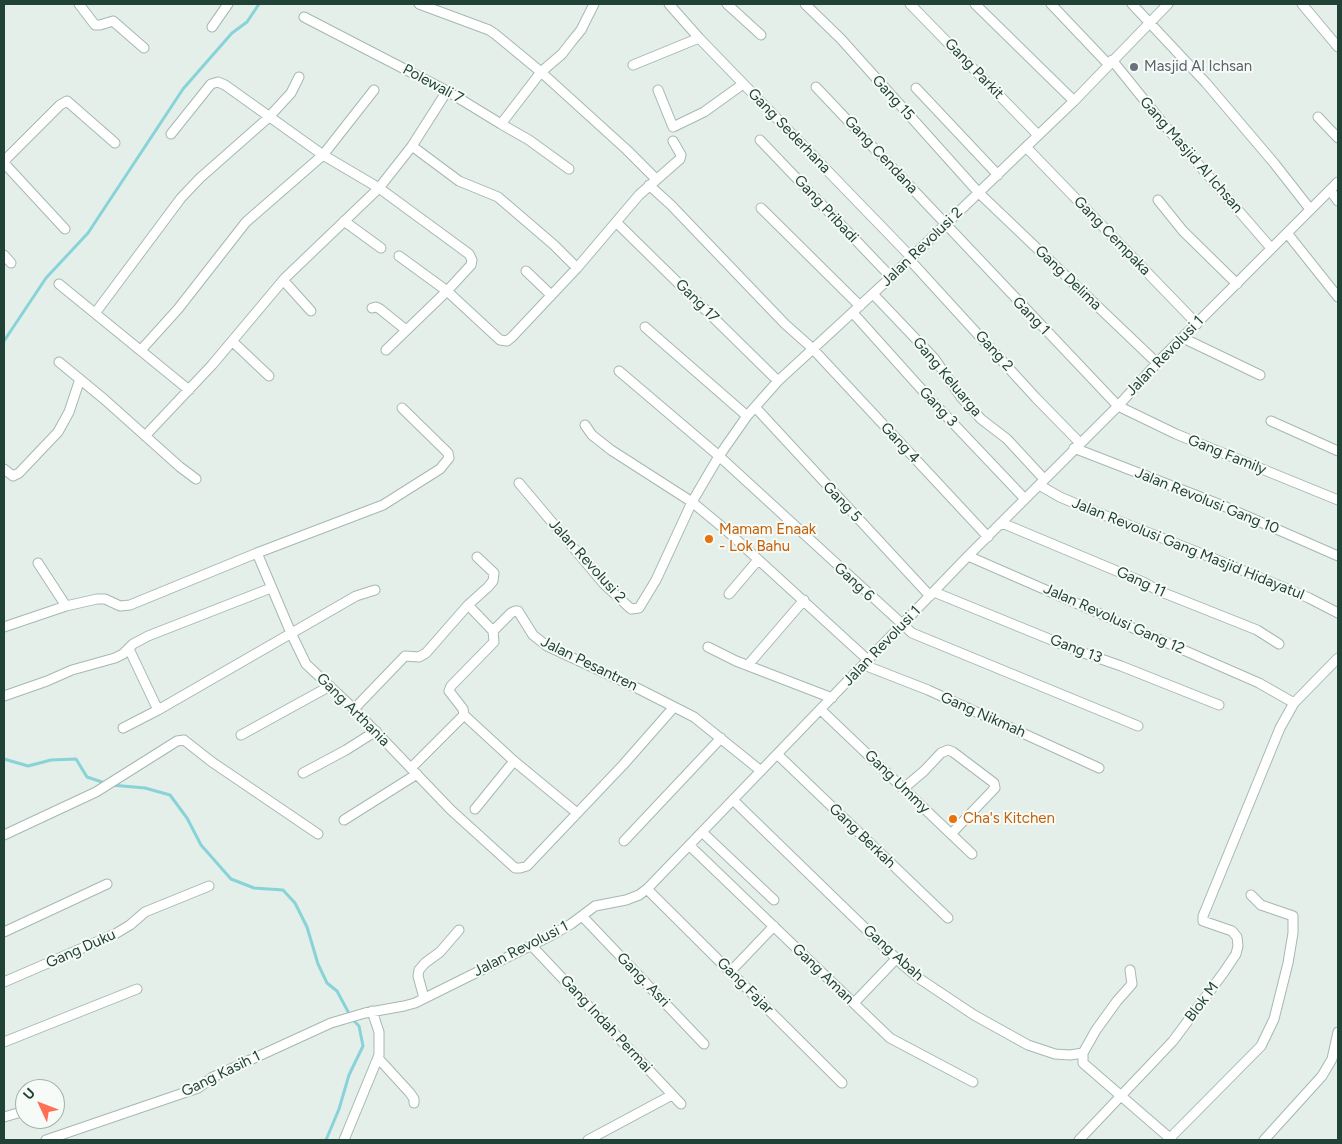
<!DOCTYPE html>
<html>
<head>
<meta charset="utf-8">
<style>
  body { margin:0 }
  #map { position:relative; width:1342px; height:1144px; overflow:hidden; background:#e4efe9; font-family:Figtree,sans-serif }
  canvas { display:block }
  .frame { position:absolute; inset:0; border:5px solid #214337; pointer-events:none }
  .north { position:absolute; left:15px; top:1079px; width:50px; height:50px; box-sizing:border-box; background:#f6fbf8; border:1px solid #a1b1ab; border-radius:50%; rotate:313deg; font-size:14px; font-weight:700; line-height:20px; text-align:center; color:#214337 }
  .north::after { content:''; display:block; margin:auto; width:18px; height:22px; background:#fe6f53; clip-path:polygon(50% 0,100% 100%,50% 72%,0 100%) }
</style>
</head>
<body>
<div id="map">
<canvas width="1342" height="1144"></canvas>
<div class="frame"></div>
<div class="north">U</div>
</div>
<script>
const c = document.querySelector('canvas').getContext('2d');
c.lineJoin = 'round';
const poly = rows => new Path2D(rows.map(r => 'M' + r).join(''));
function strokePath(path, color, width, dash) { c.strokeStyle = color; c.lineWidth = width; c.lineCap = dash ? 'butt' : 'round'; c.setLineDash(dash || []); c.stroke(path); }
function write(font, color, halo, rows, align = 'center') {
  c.font = font + ' Figtree,sans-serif'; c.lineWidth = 4; c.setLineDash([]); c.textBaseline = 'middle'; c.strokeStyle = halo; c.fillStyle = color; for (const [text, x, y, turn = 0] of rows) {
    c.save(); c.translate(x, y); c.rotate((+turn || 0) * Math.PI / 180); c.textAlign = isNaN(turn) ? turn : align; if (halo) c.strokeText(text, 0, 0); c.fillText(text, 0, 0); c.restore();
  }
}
strokePath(poly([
  [4,341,46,278,88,233,183,89,232,33,247,22,259,4],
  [4,759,28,766,51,760,76,759,87,777,105,783],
  [111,785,145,788,170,795,187,818,201,845,231,879,254,888,283,890,295,903,307,927,318,964,327,983,337,991,352,1019,359,1026,363,1046,349,1075,339,1109,326,1140]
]), '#88d3d8', 3);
const minor = poly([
  [79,4,95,25,100,25,113,21,144,48],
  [419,4,489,30,495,34,541,72,627,150,656,179],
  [669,4,699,38,911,257],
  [727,4,761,35],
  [805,4,841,39,979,193,1157,363],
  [910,4,1038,135],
  [975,4,1074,101],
  [1051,4,1108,64],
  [1132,4,1206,83,1274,163,1310,209],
  [1302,4,1338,47],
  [304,17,447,91,501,124,541,72,562,54,572,41,581,30,594,4],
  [212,27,228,4],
  [1112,60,1166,127,1271,248],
  [633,65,699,38],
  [816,87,1118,406,1176,434,1338,500],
  [916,88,998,175],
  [658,90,673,127,704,112,743,84],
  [1318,117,1338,138],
  [501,124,529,140,569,169],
  [171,134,211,84,218,82,225,85,323,155,379,188,469,254,472,260,471,265,447,291,386,350],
  [760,140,891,277],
  [412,146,459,181,498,197,554,245,577,268],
  [1026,147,1197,324],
  [4,161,60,105,67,101,115,143],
  [4,163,65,229],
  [649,185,671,205,785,324,812,348,988,537],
  [1330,190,1338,201],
  [1158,200,1183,231,1237,284],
  [761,208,860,306],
  [344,221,381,248],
  [616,222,778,381],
  [1287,233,1338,297],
  [4,255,11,263],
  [399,256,447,291,500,340,507,341,512,337,577,268,639,195,680,159,681,155,673,141],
  [909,259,1036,398,1080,443],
  [526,271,551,295],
  [283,280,311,311],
  [59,284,189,390],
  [873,294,934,358,961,397,981,419,1007,439,1044,479],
  [372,308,376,307,380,309,406,330],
  [96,312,181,198,200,178,268,118,291,93,299,77],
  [853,313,932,401,1025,499],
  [645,327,747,416],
  [1183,338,1260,375],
  [232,341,269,376],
  [141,350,178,309,246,222,323,155,374,90],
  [59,362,104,399,180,467,196,479],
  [619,371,719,456,912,633,1138,726],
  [755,407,930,596],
  [1271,421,1338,451],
  [585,425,592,435,611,450,692,502,727,531,868,660],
  [145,436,212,365,285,278,379,188,412,146,447,91],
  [1074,448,1226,507,1338,556],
  [4,469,13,476,19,473,58,432,69,412,80,379],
  [519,483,604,584,631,609,639,608,656,580,692,502,719,456,747,416,778,381,891,277,1026,147,1074,101,1168,4],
  [1039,485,1060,497,1086,508,1215,559,1309,598,1338,613],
  [1002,523,1143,582,1159,591,1257,630,1279,644],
  [257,553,383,505,440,469,449,458,448,453,402,408],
  [968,556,1259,683,1294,703],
  [38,563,66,606],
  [934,592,1081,652,1121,666,1219,705],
  [729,594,758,560],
  [4,627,66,606,97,599,105,599,120,606,130,605,257,553,291,633,306,664,354,709,451,810,515,868,520,868,527,866,623,765,674,707],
  [493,631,511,613,515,611,518,611,533,635,547,646,635,687,694,717,761,771],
  [708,647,736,661,832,698],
  [129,649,158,710],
  [748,665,804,600],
  [864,665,928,690,1099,768],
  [4,696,47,681,72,670,115,658,123,654,133,644,148,636,271,588],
  [354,709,405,656,419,657,426,653,468,605,488,587,493,581,494,573,477,557],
  [821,710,972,854],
  [464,715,514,761,577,813],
  [123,728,158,710,356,596,375,590],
  [241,735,330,686],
  [777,754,948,918],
  [411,768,464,715,463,709,449,691,451,686,494,642,493,631,468,605],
  [303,773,346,750,376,731],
  [904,788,924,771,941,753,948,750,953,752,994,783,995,788,951,834],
  [733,800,903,965,920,979,974,1015,1028,1045,1055,1054,1070,1055,1083,1053],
  [475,809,514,761],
  [344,820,417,774],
  [702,832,774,900],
  [4,835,96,792,177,741,184,740,212,762,318,834],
  [624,841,721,738],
  [690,846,890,1038,973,1082],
  [647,889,842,1083],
  [582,916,704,1044],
  [4,932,107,884],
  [531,945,681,1104],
  [1130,970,1132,984,1117,1001,1096,1030,1083,1053,1083,1063,1172,1140],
  [731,971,774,926],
  [4,982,115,934,130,925,145,912,209,886],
  [424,998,418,976,419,970,425,963,440,952,459,930],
  [854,1003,896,959],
  [4,1042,137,989],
  [378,1058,410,1093,414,1099,414,1103],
  [4,1117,25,1111],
  [46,1140,198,1088,213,1077,331,1023,365,1013,404,1006,415,1003,550,936,571,924,595,906,626,900,639,895,647,889,968,556,1118,406,1157,363,1338,182],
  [344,1140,379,1055,379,1032,372,1011],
  [588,1140,672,1095],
  [1079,1140,1173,1041,1224,972,1236,954,1238,946,1237,937,1232,931,1203,921,1203,916,1280,728,1294,703,1338,658],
  [1168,1140,1261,1046,1274,1019,1288,963,1293,933,1293,916,1261,905,1251,895],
  [1264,1140,1322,1076,1332,1059,1338,1032]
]);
strokePath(minor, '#a6b8b0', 11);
strokePath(minor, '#fff', 9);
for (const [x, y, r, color] of [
  [1134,67,5,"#6b7280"],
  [709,539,5,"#e8710a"],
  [953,819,5,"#e8710a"]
]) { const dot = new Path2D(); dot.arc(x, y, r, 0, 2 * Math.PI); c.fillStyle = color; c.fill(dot); strokePath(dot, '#f6fbf8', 2); }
write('15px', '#5b616d', '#f6fbf8', [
  ["Masjid Al Ichsan",1144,67]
], 'left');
write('15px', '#214337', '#f6fbf8', [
  ["Gang Parkit",974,69,46],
  ["Polewali 7",433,84,28],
  ["Gang 15",893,98,48],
  ["Gang Sederhana",789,131,46],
  ["Gang Cendana",881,155,47],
  ["Gang Masjid Al Ichsan",1191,155,49],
  ["Gang Pribadi",826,209,47],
  ["Gang Cempaka",1112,236,46],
  ["Jalan Revolusi 2",922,247,-44],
  ["Gang Delima",1068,278,44],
  ["Gang 17",697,301,45],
  ["Gang 1",1031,316,46],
  ["Gang 2",994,351,48],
  ["Jalan Revolusi 1",1165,356,-46],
  ["Gang Keluarga",947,377,50],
  ["Gang 3",938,407,47],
  ["Gang 4",900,443,47],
  ["Gang Family",1227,455,22],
  ["Jalan Revolusi Gang 10",1207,501,22],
  ["Gang 5",842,502,47],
  ["Jalan Revolusi Gang Masjid Hidayatul",1188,549,22],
  ["Jalan Revolusi 2",587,561,48],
  ["Gang 6",854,582,43],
  ["Gang 11",1141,582,25],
  ["Jalan Revolusi Gang 12",1114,619,24],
  ["Jalan Revolusi 1",882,646,-46],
  ["Gang 13",1076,649,21],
  ["Jalan Pesantren",589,664,26],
  ["Gang Arthania",353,710,45],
  ["Gang Nikmah",983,715,24],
  ["Gang Ummy",897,782,44],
  ["Gang Berkah",862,836,44],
  ["Gang Duku",81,949,-24],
  ["Jalan Revolusi 1",521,949,-27],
  ["Gang Abah",893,953,42],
  ["Gang Aman",823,974,44],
  ["Gang. Asri",643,980,46],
  ["Gang Fajar",745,986,45],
  ["Blok M",1202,1002,-53],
  ["Gang Indah Permai",606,1024,47],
  ["Gang Kasih 1",221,1074,-26]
]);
write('15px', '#c56008', '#f6fbf8', [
  ["Mamam Enaak",719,530],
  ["- Lok Bahu",719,547],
  ["Cha's Kitchen",963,819]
], 'left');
</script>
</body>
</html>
